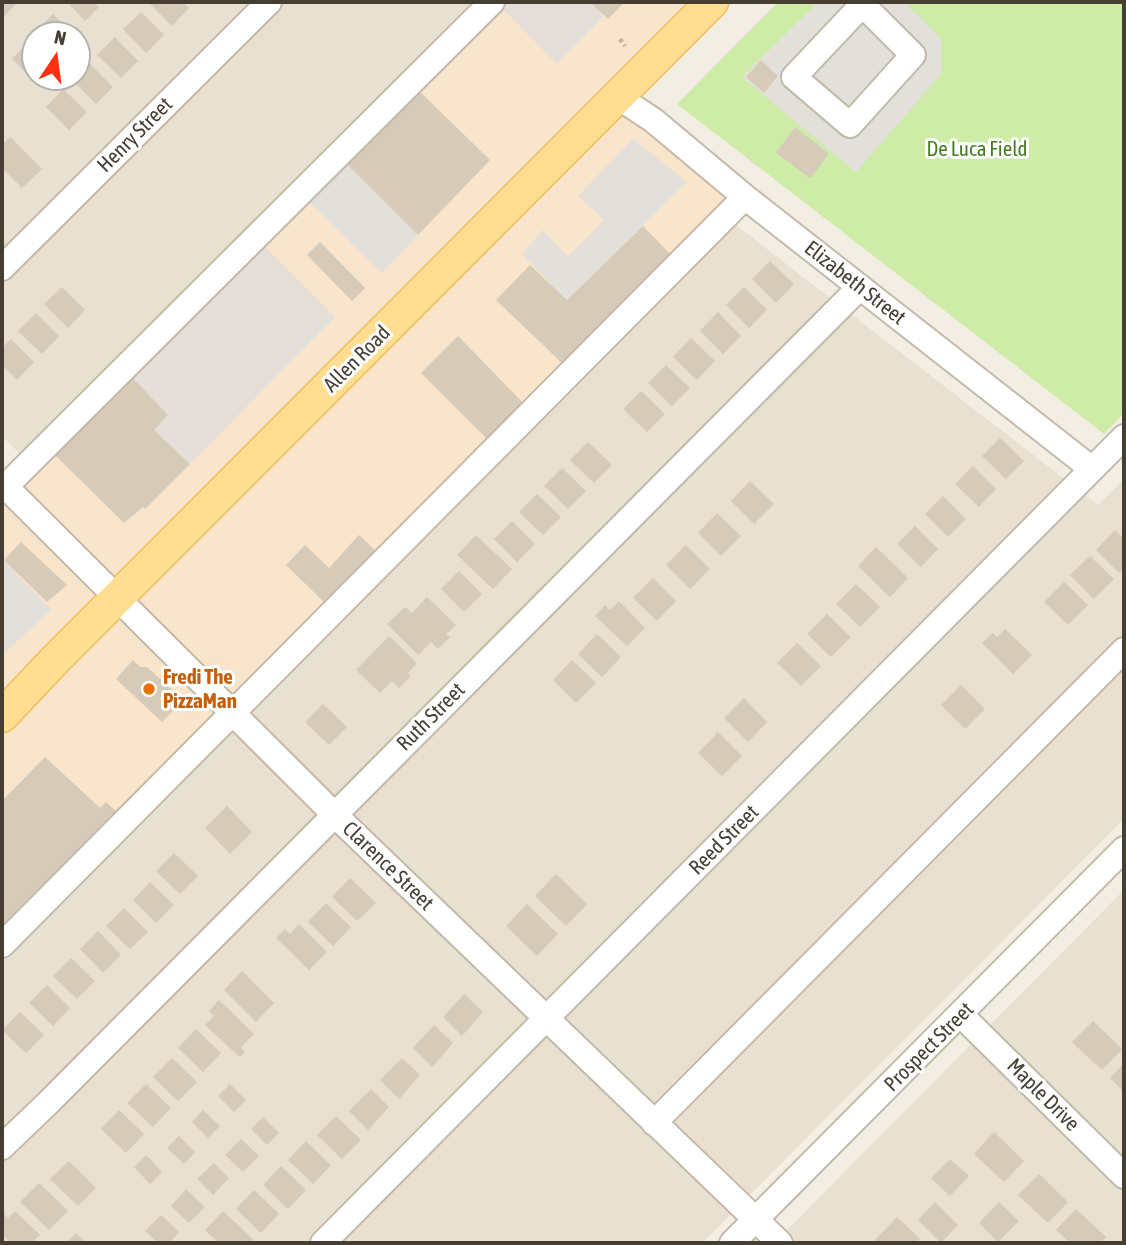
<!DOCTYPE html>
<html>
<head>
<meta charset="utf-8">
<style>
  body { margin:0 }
  #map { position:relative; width:1126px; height:1245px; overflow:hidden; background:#f3eee3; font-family:"Asap Condensed",sans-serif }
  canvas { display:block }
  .frame { position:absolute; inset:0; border:4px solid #463e33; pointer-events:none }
  .north { position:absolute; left:21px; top:21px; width:70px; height:70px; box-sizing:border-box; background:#fff; border:2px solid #b5b2ad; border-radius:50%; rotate:13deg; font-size:19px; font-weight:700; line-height:28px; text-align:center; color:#463e33 }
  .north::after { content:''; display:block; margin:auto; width:24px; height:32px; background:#ff300f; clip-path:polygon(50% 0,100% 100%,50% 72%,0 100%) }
</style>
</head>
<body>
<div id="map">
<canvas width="1126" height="1245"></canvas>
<div class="frame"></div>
<div class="north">N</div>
</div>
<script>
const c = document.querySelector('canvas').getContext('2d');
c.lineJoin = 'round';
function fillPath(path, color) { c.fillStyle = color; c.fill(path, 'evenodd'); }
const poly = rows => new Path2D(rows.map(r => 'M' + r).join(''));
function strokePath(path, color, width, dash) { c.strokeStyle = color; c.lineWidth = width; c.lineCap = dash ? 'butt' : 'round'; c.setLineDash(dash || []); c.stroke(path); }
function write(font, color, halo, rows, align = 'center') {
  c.font = font + ' "Asap Condensed",sans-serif'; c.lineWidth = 6; c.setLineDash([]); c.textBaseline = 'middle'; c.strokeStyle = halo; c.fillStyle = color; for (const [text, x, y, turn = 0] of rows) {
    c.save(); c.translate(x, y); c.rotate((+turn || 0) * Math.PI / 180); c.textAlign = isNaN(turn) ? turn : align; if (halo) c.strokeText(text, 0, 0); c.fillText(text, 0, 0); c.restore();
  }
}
fillPath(poly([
  [2,2,472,2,20,454,2,436],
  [35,35,77,35,77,77,35,77],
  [732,222,1098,505,1124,479,1124,819,702,1243,2,1243,2,956],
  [1124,890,1124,1243,774,1243]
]), '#e8e0d1');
fillPath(poly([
  [492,2,712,2,618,97,745,197,2,945,2,490]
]), '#f8e5cc');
fillPath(poly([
  [502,2,590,2,604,16,557,64,499,5],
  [262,244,335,317,190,464,154,430,168,415,131,376]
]), '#e5dfd9');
fillPath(poly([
  [778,2,1124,2,1124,413,1104,434,677,104]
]), '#ceeba8');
fillPath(poly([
  [818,2,905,2,941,39,941,74,856,172,742,77],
  [633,139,687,182,567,300,522,254,543,230,568,257,604,220,578,196],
  [345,162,418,235,382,273,307,200],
  [2,558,51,610,2,655]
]), '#e3e0dc');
fillPath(poly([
  [2,2,12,2,15,5,2,18],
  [73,2,94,2,99,7,85,21,70,5],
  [148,2,183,2,189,8,172,26],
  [590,2,625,2,608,19],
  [141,12,164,35,146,53,123,29],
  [53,14,68,30,63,35,45,35,39,28],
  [115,37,138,61,121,78,97,55],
  [27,43,35,51,35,64,26,73,12,59],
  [761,60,778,76,764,93,746,77],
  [90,64,113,87,96,104,73,81],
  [416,88,490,160,418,235,345,162],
  [63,89,87,112,69,130,46,107],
  [795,127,829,154,810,178,776,153],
  [10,137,42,169,22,188,2,168,2,145],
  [643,226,671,255,563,364,496,300,530,265,567,300],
  [320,242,365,288,352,301,307,255],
  [770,261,794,284,776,303,752,279],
  [62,287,85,310,68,328,44,304],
  [744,287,767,310,749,328,726,305],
  [718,312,741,336,723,354,700,331],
  [36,313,59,336,42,354,18,331],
  [458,336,524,404,488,440,421,373],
  [691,338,715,361,697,380,673,357],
  [11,339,34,362,17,380,2,365,2,348],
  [666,365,690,388,672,406,648,383],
  [131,376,168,415,154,430,190,464,145,509,143,507,124,523,54,454],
  [641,391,665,414,647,432,623,409],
  [1000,438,1024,461,1006,479,982,456],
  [588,442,612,465,594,483,570,460],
  [973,466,996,489,979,507,955,484],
  [562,468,586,491,568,509,544,486],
  [750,481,774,504,754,524,731,501],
  [537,494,561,517,543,535,519,512],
  [943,496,966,519,948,537,925,514],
  [717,513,741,536,721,556,698,533],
  [512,521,535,544,517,562,494,539],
  [915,526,938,549,921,567,897,544],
  [1115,530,1124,539,1124,568,1119,573,1096,550],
  [359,535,378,553,327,605,286,565,305,545,329,568],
  [476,535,512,569,493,589,457,555],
  [21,542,67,585,47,602,4,560],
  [686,545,710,569,690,589,666,565],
  [876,547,908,578,890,597,858,566],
  [1090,556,1114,579,1094,599,1070,575],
  [459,571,482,594,464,612,441,589],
  [653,578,676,601,657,621,633,598],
  [1064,582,1088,605,1068,625,1044,602],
  [856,584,880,607,860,627,836,604],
  [427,597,456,625,446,634,450,637,438,649,431,642,418,655,387,624,405,607,412,613],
  [619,601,645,628,627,646,595,616,605,605,610,610],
  [827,614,851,637,831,657,807,634],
  [1005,629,1032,655,1013,674,982,643,993,633,997,637],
  [597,634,621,657,602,677,578,654],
  [389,636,417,663,408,673,411,676,399,688,392,681,380,693,356,670],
  [797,643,821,666,801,686,777,663],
  [133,660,140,667,147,667,183,700,162,722,116,679],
  [572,660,596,683,576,703,553,680],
  [961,685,985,709,965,729,941,705],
  [744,698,767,722,748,742,724,718],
  [323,704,347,727,329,745,305,722],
  [718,732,742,756,722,776,698,753],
  [45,757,100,808,106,802,117,812,2,927,2,801],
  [227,806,252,832,230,854,205,828],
  [174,853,198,876,180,894,156,871],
  [556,874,587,904,566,926,535,896],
  [350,878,376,903,357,921,332,897],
  [150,882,174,905,156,923,133,900],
  [326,903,351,927,333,946,308,922],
  [527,904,558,934,537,956,506,926],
  [124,908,148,932,130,949,106,926],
  [299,924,327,952,309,970,276,938,285,929,290,934],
  [98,931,121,955,103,973,80,949],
  [71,958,95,981,77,999,53,976],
  [242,971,274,1003,256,1022,224,990],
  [47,985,70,1008,53,1026,29,1003],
  [464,994,483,1012,462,1036,443,1017],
  [219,1000,254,1034,241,1047,245,1052,240,1057,205,1025,214,1016,209,1011],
  [20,1012,44,1035,26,1053,2,1030],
  [1093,1021,1122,1049,1102,1070,1072,1042],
  [434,1025,453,1043,432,1067,413,1048],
  [196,1029,221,1053,203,1072,178,1048],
  [172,1058,197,1082,178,1101,153,1077],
  [402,1058,420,1075,399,1099,380,1080],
  [1124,1063,1124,1092,1110,1078],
  [146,1084,171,1108,153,1127,127,1103],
  [230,1084,246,1100,234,1112,218,1096],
  [371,1089,389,1107,368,1130,349,1111],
  [119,1110,144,1134,126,1153,101,1129],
  [203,1110,220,1126,208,1138,192,1122],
  [336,1116,361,1140,342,1159,317,1135],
  [263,1117,279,1133,267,1145,251,1129],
  [994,1132,1024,1161,1004,1182,974,1154],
  [179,1136,195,1152,184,1164,167,1148],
  [241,1139,259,1156,243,1172,225,1155],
  [306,1141,331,1165,313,1184,288,1160],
  [146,1155,162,1172,150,1184,134,1167],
  [950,1159,969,1176,950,1196,931,1178],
  [69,1161,96,1188,78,1206,50,1179],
  [214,1163,229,1178,213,1195,197,1179],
  [281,1166,306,1190,288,1209,263,1185],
  [1039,1174,1068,1202,1048,1223,1018,1195],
  [39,1183,68,1211,49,1230,20,1202],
  [186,1189,205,1207,189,1223,171,1206],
  [254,1190,279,1214,261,1233,236,1209],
  [935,1202,958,1225,941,1243,918,1220],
  [999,1202,1019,1221,998,1242,979,1223],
  [1076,1209,1106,1237,1100,1243,1070,1243,1056,1230],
  [15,1211,40,1235,32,1243,11,1243,2,1235,2,1216,4,1214,8,1218],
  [223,1211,254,1240,251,1243,219,1243,205,1230],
  [161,1215,179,1232,169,1243,158,1243,145,1231],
  [897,1217,920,1239,916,1243,872,1243],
  [76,1233,87,1243,66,1243]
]), '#d6cab8');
const minor = poly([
  [860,2,913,55,850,125,794,77,862,5],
  [618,97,653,120,745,197,1092,469],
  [2,268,269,2],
  [2,483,335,815,780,1243],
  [2,490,492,2],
  [2,945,745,197],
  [961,1015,1124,1176],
  [654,1123,1124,650],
  [2,1147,49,1102,860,287],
  [323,1243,1124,437],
  [732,1243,1124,849]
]);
const major = poly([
  [2,716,54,661,712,2]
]);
strokePath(minor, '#c2b9a8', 28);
strokePath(major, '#edbe58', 35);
strokePath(poly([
  [620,39,625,46]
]), '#c2b295', 4.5, [3.5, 3.5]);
strokePath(minor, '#fff', 24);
strokePath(major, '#ffde91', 32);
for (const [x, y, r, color] of [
  [149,689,7,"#e8710a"]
]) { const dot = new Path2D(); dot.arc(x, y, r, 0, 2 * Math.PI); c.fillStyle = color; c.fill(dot); strokePath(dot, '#fff', 2.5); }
write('21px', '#463e33', '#fff', [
  ["Henry Street",135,135,-45],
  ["Elizabeth Street",855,283,38],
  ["Allen Road",357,359,-45],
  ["Ruth Street",431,717,-45],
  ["Reed Street",724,840,-45],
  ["Clarence Street",388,866,44],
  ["Prospect Street",929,1047,-45],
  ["Maple Drive",1043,1095,45]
]);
write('21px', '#457c22', '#fff', [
  ["De Luca Field",977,149]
]);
write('bold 21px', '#c56008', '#fff', [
  ["Fredi The",163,677],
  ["PizzaMan",163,701]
], 'left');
</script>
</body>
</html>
